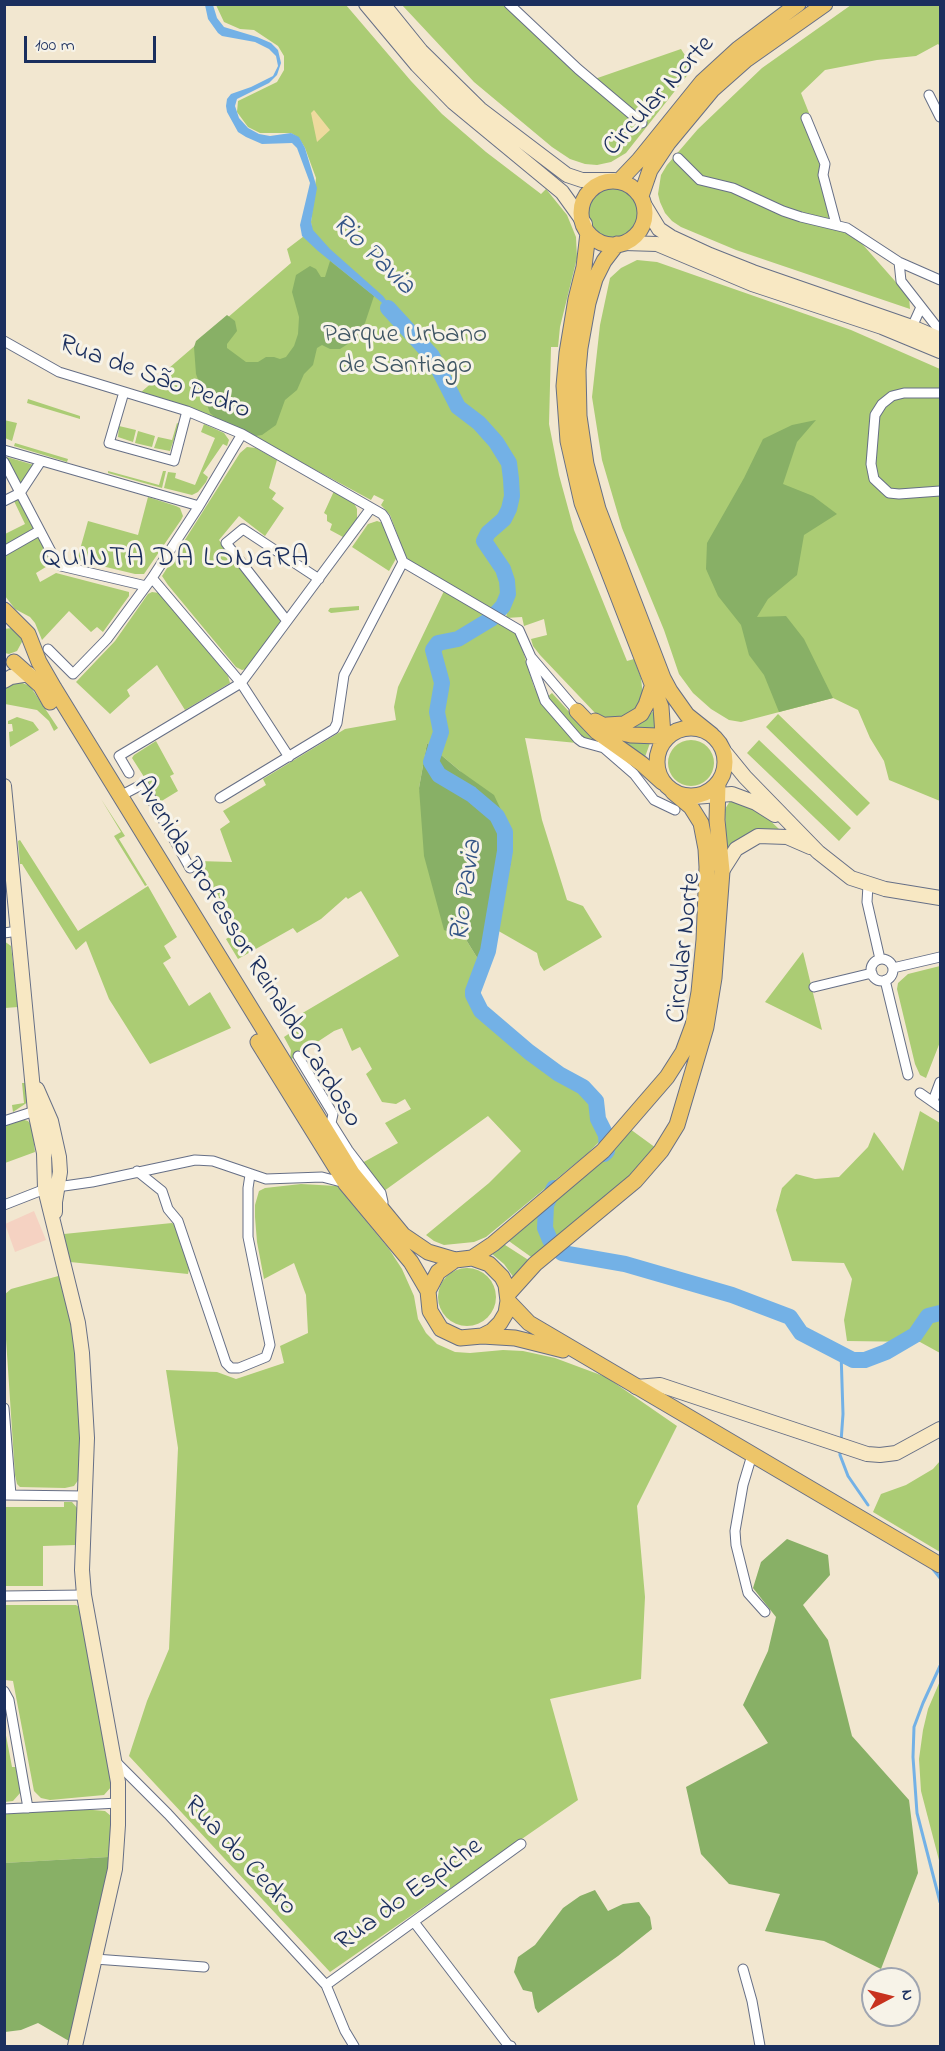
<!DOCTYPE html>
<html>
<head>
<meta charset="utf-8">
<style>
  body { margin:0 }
  #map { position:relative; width:945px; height:2051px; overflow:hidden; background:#f2e7d0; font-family:"Indie Flower",sans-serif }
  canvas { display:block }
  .frame { position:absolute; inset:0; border:6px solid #1b2f5e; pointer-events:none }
  .north { position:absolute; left:861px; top:1967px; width:60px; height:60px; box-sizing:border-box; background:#f7f3e8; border:2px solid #9fa5b1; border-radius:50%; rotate:83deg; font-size:16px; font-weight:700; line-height:24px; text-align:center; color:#1b2f5e }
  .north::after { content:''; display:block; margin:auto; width:21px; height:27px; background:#c8321e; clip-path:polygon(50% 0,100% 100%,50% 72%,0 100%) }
  .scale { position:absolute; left:24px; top:36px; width:132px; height:27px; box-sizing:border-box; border:3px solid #1b2f5e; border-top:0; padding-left:8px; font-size:18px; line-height:21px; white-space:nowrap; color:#1b2f5e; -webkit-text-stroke:4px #f7f3e8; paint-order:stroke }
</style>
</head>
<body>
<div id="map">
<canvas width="945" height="2051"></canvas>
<div class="frame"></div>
<div class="north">N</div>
<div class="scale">100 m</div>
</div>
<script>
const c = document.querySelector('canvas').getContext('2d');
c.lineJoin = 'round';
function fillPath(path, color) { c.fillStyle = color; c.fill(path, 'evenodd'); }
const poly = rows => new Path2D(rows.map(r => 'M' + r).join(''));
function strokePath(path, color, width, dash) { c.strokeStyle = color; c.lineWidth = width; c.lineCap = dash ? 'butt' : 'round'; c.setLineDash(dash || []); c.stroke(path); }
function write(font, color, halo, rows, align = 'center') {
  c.font = font + ' "Indie Flower",sans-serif'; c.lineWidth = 6; c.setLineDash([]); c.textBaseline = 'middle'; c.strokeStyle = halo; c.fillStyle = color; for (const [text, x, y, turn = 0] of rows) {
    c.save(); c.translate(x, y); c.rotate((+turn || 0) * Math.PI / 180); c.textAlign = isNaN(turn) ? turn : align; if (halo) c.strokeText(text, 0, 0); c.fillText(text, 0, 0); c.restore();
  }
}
fillPath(poly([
  [34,1211,46,1240,15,1252,5,1224]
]), '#f5d2c2');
fillPath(poly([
  [216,5,346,5,411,81,442,114,486,152,541,194,546,189,567,215,576,237,577,258,560,327,558,347,551,347,549,424,559,475,574,530,627,661,634,659,641,678,643,696,639,704,634,711,623,717,604,719,597,715,540,655,533,646,531,639,547,635,544,619,524,626,522,617,506,618,511,584,507,569,493,549,489,538,491,534,508,521,496,522,487,530,482,540,483,546,500,571,504,581,505,591,501,600,491,610,411,563,405,555,390,515,381,505,384,500,374,495,371,500,238,428,178,404,140,393,291,263,287,249,312,230,311,222,316,178,305,148,299,138,291,133,260,133,248,127,237,112,238,101,277,82,284,70,284,56,278,46,254,30,240,29,224,22],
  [402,5,505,5,586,82,681,49,693,68,626,153,611,162,597,165,585,164,570,159,552,147,474,82],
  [851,5,940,5,940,46,938,44,916,56,877,60,825,70,801,93,809,113,802,119,821,164,833,226,857,238,909,297,910,309,736,250,681,227,672,221,665,213,660,202,658,194,661,175,667,165,698,129,762,68],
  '588 214a26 26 0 1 1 52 0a26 26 0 1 1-52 0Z',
  [637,260,657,262,851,330,940,369,940,801,889,780,884,761,870,738,858,710,833,698,741,722,729,720,711,709,693,693,679,674,664,630,622,528,602,460,592,397,600,325,610,278,621,268],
  [28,399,80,416,80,419,27,403],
  [4,420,17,423,12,441,5,438],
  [177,423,179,424,170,451,154,448,158,437,172,440],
  [204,424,224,433,229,440,227,446,223,444,203,473,208,477,206,482,198,492,192,495,164,488,168,472,176,473,175,478,195,485,215,438,201,432],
  [119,426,136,430,133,442,118,437],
  [138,431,155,436,152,447,135,443],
  [15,443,68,459,67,462,14,446],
  [247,447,256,448,277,460,269,488,276,493,272,499,284,508,265,536,239,516,219,540,282,621,246,669,242,670,236,667,168,585,162,576,240,453],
  [7,457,34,465,20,485],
  [108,471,159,485,163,471,166,471,162,488,108,473],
  [334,491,353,501,357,509,357,519,343,537,330,530,332,524,327,521,327,515,324,513],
  [148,497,176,506,180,508,183,516,181,520,144,574,135,574,77,560,88,521,138,535],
  [20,499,34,528,6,545,5,534,25,524,14,501],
  [377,521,383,523,397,557,389,571,352,547,368,524],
  [39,535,54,562,36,573,40,582,56,573,129,592,129,596,103,632,97,627,91,632,69,611,42,640,35,623,30,617,15,609,5,596,5,556],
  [444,591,513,630,518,635,534,687,545,706,577,743,525,738,542,820,567,900,583,906,602,937,544,971,540,965,537,953,495,929,511,864,460,771,427,743,419,788,465,938,481,964,470,992,479,1011,526,1053,558,1076,583,1090,593,1102,595,1120,604,1137,588,1153,486,1237,474,1242,444,1245,434,1241,426,1235,489,1183,521,1151,488,1116,384,1191,362,1163,398,1143,385,1123,411,1109,405,1099,396,1104,382,1102,366,1074,372,1069,360,1047,352,1051,342,1028,334,1031,290,1060,291,1050,284,1037,290,1033,284,1024,399,956,366,899,361,891,348,899,346,897,321,919,297,933,293,928,238,959,226,939,236,933,198,861,232,862,220,829,230,822,223,811,266,785,263,779,345,729,396,720,394,707,398,687],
  [152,592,159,593,164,598,228,676,230,683,185,710,157,665,127,690,130,696,110,714,76,682,115,641,148,594],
  [359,606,359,610,331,613,328,611,330,608],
  [12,628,19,632,23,640,17,651,9,654,5,653,4,629],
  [20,682,30,686,58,728,54,731,49,721,37,710,5,704,4,690,10,684],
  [552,693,582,726,602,743,584,739,546,698],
  [654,710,655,729,632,729,643,722],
  [778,714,870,803,857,816,766,727],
  [17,717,33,722,39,730,10,747,9,732,13,731,12,724,8,724,8,721],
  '668 763a23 23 0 1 1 46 0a23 23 0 1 1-46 0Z',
  [621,740,650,743,645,757],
  [759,740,851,828,839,841,747,753],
  [156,741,174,774,170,776,178,791,160,802,132,758,134,755],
  [101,799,125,836,119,839,147,885,145,886,114,836,121,832],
  [730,801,744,804,763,814,779,829,760,830,748,834,726,851,725,809],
  [20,840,78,931,148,886,177,937,164,946,171,958,163,963,168,971,189,1006,210,992,231,1028,150,1064,109,999,86,941,76,950,22,864,20,864,18,841],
  [4,941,11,946,18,1007,5,1008],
  [803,952,822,1030,765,1002],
  [940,966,940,1042,926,1078,920,1075,915,1064,897,989,898,983,908,974],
  [22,1083,27,1083,28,1102,13,1112,12,1105,24,1103],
  [920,1111,940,1123,940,1353,920,1342,847,1341,844,1320,852,1279,844,1263,792,1261,776,1210,782,1188,796,1174,815,1179,839,1177,868,1147,874,1132,903,1171],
  [21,1119,28,1121,32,1126,35,1152,5,1163,5,1126],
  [630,1129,656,1148,628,1180,534,1259,506,1239],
  [301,1184,337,1186,389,1249,402,1269,414,1296,418,1319,426,1333,437,1344,455,1352,470,1353,503,1350,523,1351,555,1358,606,1377,677,1426,637,1506,645,1597,641,1679,550,1699,578,1800,330,1972,129,1756,147,1701,169,1649,178,1448,166,1370,217,1372,236,1379,284,1363,280,1346,308,1333,306,1295,294,1263,264,1279,257,1242,255,1217,255,1205,259,1191,265,1188],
  [172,1223,175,1225,189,1269,188,1274,70,1262,64,1234],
  [502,1243,530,1261,514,1278,504,1264,492,1254],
  '438 1297a29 29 0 1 1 58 0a29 29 0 1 1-58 0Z',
  [62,1275,76,1336,82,1432,79,1479,74,1486,65,1488,20,1487,17,1484,15,1475,5,1324,4,1295,11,1289],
  [940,1461,940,1552,873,1512,881,1494,906,1485,933,1469],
  [64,1502,72,1502,78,1509,76,1545,43,1546,43,1586,5,1586,5,1507,64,1507],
  [5,1605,76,1605,82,1609,112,1786,104,1795,50,1800,41,1798,34,1791,13,1681,5,1680],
  [940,1681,940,1864,921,1791,919,1759,923,1730,928,1709],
  [4,1725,12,1767,17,1767,21,1792,13,1801,5,1802],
  [81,1809,105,1811,111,1816,113,1823,108,1857,5,1863,4,1814]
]), '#abcc74');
fillPath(poly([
  [330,261,374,296,365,323,357,338,340,349,330,349,322,345,317,348,313,365,304,374,297,390,285,400,276,425,262,435,255,436,215,417,210,413,196,374,194,347,196,341,227,315,235,321,237,331,227,344,227,348,246,362,258,362,266,357,274,357,280,359,286,357,294,346,298,334,299,317,292,292,296,275,310,266,316,269,321,277,325,277],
  [816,420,797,442,783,484,813,496,837,514,804,535,797,575,768,599,757,617,786,616,804,639,833,698,779,712,764,675,749,655,741,625,718,596,706,569,707,543,744,478,763,439,792,425],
  [427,743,460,771,494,795,508,825,511,864,494,934,481,964,465,938,444,930,424,856,419,788],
  [787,1539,828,1555,830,1575,803,1605,828,1640,852,1736,909,1800,918,1873,881,1969,824,1941,765,1931,780,1894,729,1884,701,1854,686,1787,768,1743,743,1705,768,1651,776,1617,753,1588,761,1562],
  [108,1857,108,1863,111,1866,111,1879,69,2041,38,2023,21,2030,5,2032,4,1863],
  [595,1890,608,1911,623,1904,639,1902,650,1917,652,1929,618,1956,538,2013,535,2008,532,1992,523,1990,514,1972,518,1957,535,1945,563,1908,580,1896]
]), '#88b066');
fillPath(poly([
  [314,110,330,130,317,142,311,113]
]), '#eeda9e');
fillPath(poly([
  [205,5,213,5,217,18,224,27,257,37,271,43,278,50,281,63,277,75,269,83,237,99,235,106,239,118,248,128,259,134,270,136,291,133,299,137,305,148,317,188,311,222,313,230,330,249,383,296,402,323,380,301,318,251,302,236,300,225,310,183,297,148,292,143,262,144,246,137,238,132,227,112,226,106,227,99,231,94,251,87,273,76,278,66,276,56,269,49,255,42,222,36,218,33,208,19]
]), '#73b1e6');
strokePath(poly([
  [841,1442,843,1414,841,1352],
  [840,1449,840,1455,848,1476,868,1505],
  [932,1568,940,1578],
  [940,1666,923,1703,914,1727,913,1757,917,1813,940,1902]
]), '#73b1e6', 3);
strokePath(poly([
  [388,308,432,356,458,407,479,423,496,442,509,463,511,479,512,496,509,509,504,519,488,533,484,541,503,569,507,581,508,594,503,606,491,619,458,639,438,643,433,650,442,683,437,712,441,732,431,762,439,775,471,794,497,816,505,832,505,851,488,951,473,991,473,995,481,1011,529,1052,559,1074,583,1087,596,1101,598,1119,606,1135,607,1151,604,1154],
  [554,1188,546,1205,545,1228,550,1240,562,1253,625,1264,732,1295,790,1317,801,1333,853,1360,865,1360,886,1352,915,1335,928,1316,940,1313]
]), '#73b1e6', 16);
const street = poly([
  [509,4,578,69,642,123],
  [929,95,940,117],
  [806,118,825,164,823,175,836,224],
  [678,158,700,180,733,188,783,211,801,217,847,228,899,262,940,280],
  [899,262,901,281,940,331],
  [912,327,921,307],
  [4,341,59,372,187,411,242,434,382,514,385,518,403,562,519,630,531,657,577,711],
  [124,392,109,443,174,461,187,411],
  [940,393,904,393,892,396,882,404,875,415,871,464,874,479,889,493,899,494,940,491],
  [4,450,199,506],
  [4,462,57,563],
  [4,501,20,493,41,461],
  [4,551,39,531],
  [61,566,146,586],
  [152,578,241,683,289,757],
  [287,621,226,543,243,529,319,579],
  [48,649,73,674,107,639,152,578,199,506,242,434],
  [531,662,545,701,578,739,582,742,604,748,634,774,654,800,675,810],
  [129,773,119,756,241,683,371,508],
  [120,796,143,784,190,868,197,864],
  [220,798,334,729,337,723,344,675,403,562],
  [868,885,867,902,880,959],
  [4,933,18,931],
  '871 970a11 11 0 1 1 22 0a11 11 0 1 1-22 0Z',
  [893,968,940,957],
  [885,980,908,1075],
  [814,987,872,973],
  [298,1056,333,1114,331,1123,348,1150,381,1193,383,1202,382,1210],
  [920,1093,940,1107],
  [933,1101,940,1082],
  [4,1121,35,1111],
  [137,1171,162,1191,168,1209,178,1221,226,1363,231,1368,239,1368,266,1357,270,1345,248,1237,248,1188,250,1175],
  [57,1187,92,1182,195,1160,213,1161,266,1179,322,1177,345,1183],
  [4,1205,45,1189],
  [4,1408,11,1495],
  [752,1455,743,1485,735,1531,736,1545,748,1593,765,1612],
  [5,1495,84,1496],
  [4,1596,84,1595],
  [4,1691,9,1700,28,1808],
  [116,1762,168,1814,326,1985,345,2031,354,2046],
  [4,1809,118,1803],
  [414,1922,508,2045,511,2046],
  [95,1959,204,1967],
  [743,1969,752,2001,760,2046],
  [326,1985,521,1844]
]);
const secondary = poly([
  [366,4,417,65,453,102,562,192,585,224],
  [383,4,421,51,480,109,567,175,582,180,614,180],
  [645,206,659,229,671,237,710,255,753,272,912,327,940,339],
  [624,243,657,244,752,284,882,327,940,351],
  [4,681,11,677,29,674],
  [723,750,745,777,818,852,851,878,885,889,940,898],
  [4,786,35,1111,44,1153,45,1189,78,1323,82,1353,87,1438,82,1570,84,1595,118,1782,118,1825,115,1869,75,2046],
  [694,797,732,794,756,803,775,815],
  [722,871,736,849,758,836,787,837,810,847],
  [37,1089,51,1121,59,1157,60,1172,55,1202,55,1212],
  [636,1387,660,1385,867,1454,880,1455,896,1453,940,1429]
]);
const primary = poly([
  [619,181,639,160,702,82,738,49,798,4],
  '581 213a32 32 0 1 1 64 0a32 32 0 1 1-64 0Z',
  [641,196,650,170,668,143,712,90,747,59,825,4],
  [588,233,584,267,576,299,567,353,564,386,568,441,582,503,661,707,663,735,660,748],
  [617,244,604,261,595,279,588,303,580,348,578,370,579,416,586,464,598,509,663,678,670,691,687,715,712,735],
  [4,610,28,634,39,662,54,688,352,1173,403,1235,428,1252,455,1260],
  [14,662,41,686,50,702],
  [577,711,597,732,642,764,662,782],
  [595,721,614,731,631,735,658,736,673,733],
  [607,725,624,724,641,714,646,705,652,687],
  '657 762a34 34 0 1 1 68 0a34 34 0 1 1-68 0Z',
  [258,1042,346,1184,411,1262,428,1291],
  [472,1258,493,1244,603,1151,667,1077,683,1052,693,1025,699,992,704,940,707,867,706,849,701,823,691,807,673,792],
  [508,1294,535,1264,635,1181,661,1151,677,1125,706,1027,714,978,722,871,717,820,718,784],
  [508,1301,529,1323,940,1565],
  [482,1336,492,1331,500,1323,506,1313,508,1301,506,1285,502,1277,489,1264,472,1258,455,1260,438,1272,428,1291,430,1311,441,1329,460,1338,482,1336,515,1338,563,1350]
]);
strokePath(street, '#666f86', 11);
strokePath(secondary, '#666f86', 16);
strokePath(primary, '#666f86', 17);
strokePath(street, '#fff', 9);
strokePath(secondary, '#f8e8c3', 14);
strokePath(primary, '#edc569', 15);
write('27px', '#1b2f5e', '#f7f3e8', [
  ["Circular Norte",660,97,-48],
  ["Rua de São Pedro",154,379,20],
  ["Circular Norte",686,948,-84],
  ["Avenida Professor Reinaldo Cardoso",246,953,58],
  ["Rua do Cedro",239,1857,47],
  ["Rua do Espiche",410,1896,-36]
]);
write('27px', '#3f5664', '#f7f3e8', [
  ["Parque Urbano",405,337],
  ["de Santiago",405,368]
]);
write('italic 28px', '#355687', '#f7f3e8', [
  ["Rio Pavia",372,256,44],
  ["Rio Pavia",468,891,-82]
]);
c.letterSpacing = '1.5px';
write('28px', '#1b2f5e', '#f7f3e8', [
  ["QUINTA DA LONGRA",176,560]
]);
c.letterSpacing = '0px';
</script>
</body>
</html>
